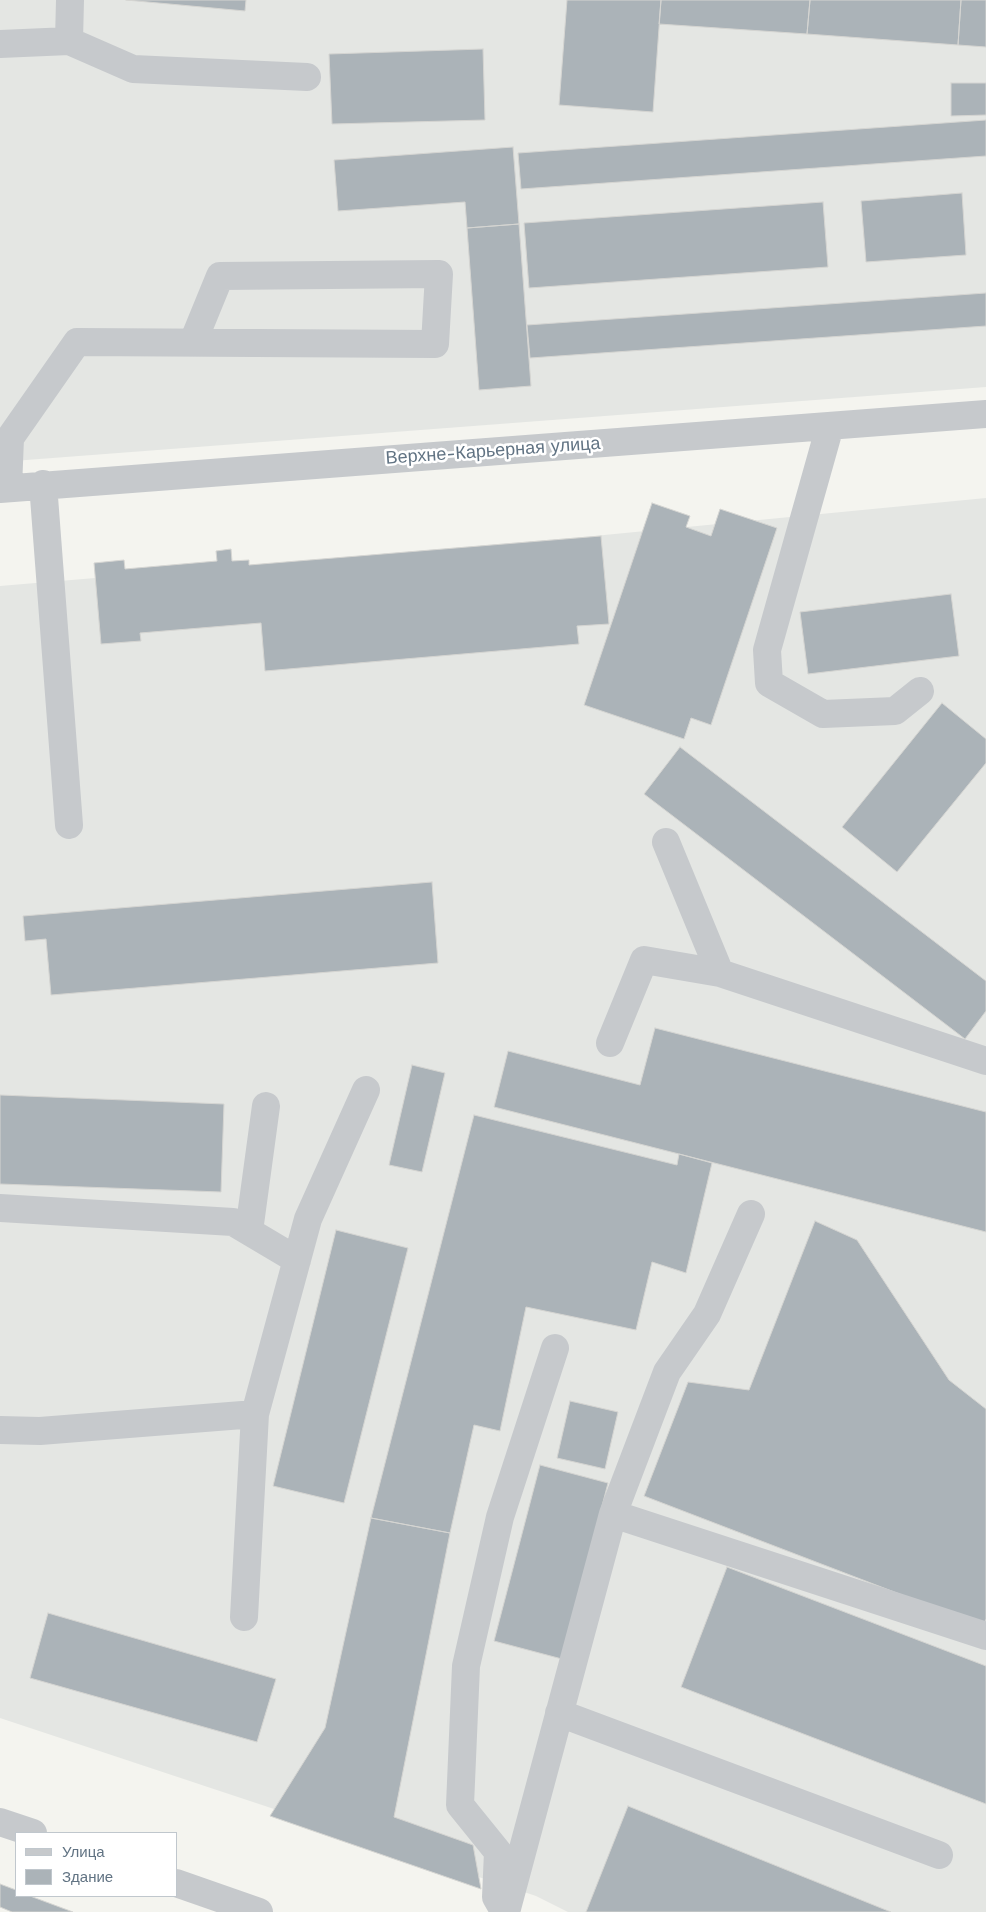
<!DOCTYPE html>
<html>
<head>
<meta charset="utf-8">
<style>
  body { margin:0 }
  #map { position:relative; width:986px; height:1912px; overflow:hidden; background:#f4f4ef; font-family:"Work Sans",sans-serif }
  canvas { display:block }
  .legend { position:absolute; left:15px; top:1832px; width:162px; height:65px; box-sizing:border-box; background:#fff; border:1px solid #c0c7cd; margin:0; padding:6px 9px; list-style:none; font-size:15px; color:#617383 }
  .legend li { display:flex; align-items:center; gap:10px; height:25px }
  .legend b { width:25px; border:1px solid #c0c7cd }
</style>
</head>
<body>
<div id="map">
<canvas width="986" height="1912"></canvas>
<ul class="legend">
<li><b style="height:6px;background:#c6c9cc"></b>Улица</li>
<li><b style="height:14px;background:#abb3b8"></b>Здание</li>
</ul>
</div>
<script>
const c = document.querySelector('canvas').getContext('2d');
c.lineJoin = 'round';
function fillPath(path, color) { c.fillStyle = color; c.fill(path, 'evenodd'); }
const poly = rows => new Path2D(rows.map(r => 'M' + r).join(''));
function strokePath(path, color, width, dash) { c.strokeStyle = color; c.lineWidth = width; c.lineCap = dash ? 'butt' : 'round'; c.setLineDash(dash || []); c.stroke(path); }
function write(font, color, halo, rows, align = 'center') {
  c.font = font + ' "Work Sans",sans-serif'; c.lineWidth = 5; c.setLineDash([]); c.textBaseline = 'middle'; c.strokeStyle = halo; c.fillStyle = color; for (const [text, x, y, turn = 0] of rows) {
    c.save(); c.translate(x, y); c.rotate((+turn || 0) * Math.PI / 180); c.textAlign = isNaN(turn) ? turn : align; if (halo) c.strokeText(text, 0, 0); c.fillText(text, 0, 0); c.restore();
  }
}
fillPath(poly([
  [0,0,986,0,986,387,0,462],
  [986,498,986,1912,568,1912,536,1896,0,1718,0,586,594,536]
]), '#e4e6e3');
const building = poly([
  [126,0,246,0,245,11,126,0],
  [567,0,661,0,653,112,559,105,567,0],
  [661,0,810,0,807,34,659,24,661,0],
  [810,0,961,0,958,45,807,34,810,0],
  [961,0,986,0,986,47,958,45,961,0],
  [483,49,485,120,332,124,329,54,483,49],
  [951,83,986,83,986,115,951,116,951,83],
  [986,120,986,156,521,189,518,153,986,120],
  [513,147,519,224,467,228,465,202,338,211,334,160,513,147],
  [962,193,966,255,866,262,861,201,962,193],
  [823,202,828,267,529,288,524,223,823,202],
  [519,224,531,386,479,390,467,228,519,224],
  [986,293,986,326,530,358,527,325,986,293],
  [652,503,690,516,686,527,711,536,720,509,777,528,711,725,691,718,684,739,584,705,652,503],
  [601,536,609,624,577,626,579,644,265,671,261,623,140,633,141,641,101,644,94,563,124,560,125,569,217,561,216,551,231,549,232,561,249,560,249,565,601,536],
  [951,594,959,656,808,674,800,612,951,594],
  [942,703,986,739,986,763,897,872,842,827,942,703],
  [680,747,986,981,986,1011,965,1039,644,794,680,747],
  [432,882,438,963,51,995,46,939,25,941,23,916,432,882],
  [655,1028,986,1112,986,1232,494,1107,508,1051,640,1085,655,1028],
  [412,1065,445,1073,422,1172,389,1165,412,1065],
  [0,1095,224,1104,221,1192,0,1184,0,1095],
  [474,1115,677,1165,679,1154,712,1163,686,1273,652,1262,636,1330,526,1307,500,1431,474,1425,450,1533,371,1518,474,1115],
  [815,1221,857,1240,949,1380,986,1409,986,1619,983,1626,644,1496,688,1382,749,1390,815,1221],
  [336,1230,408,1248,344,1503,273,1486,336,1230],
  [570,1401,618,1412,605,1469,557,1458,570,1401],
  [540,1465,608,1483,562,1659,494,1641,540,1465],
  [371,1518,450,1533,394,1817,473,1845,481,1889,270,1816,325,1728,371,1518],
  [727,1567,986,1666,986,1804,681,1687,727,1567],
  [48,1613,276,1679,257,1742,30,1678,48,1613],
  [628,1806,891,1912,586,1912,628,1806],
  [0,1884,16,1890,16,1896,30,1896,73,1912,12,1912,0,1907,0,1884]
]);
fillPath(building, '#abb3b8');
strokePath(building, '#d5d5d2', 1);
strokePath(poly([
  [69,41,70,0],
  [0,44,69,41,133,69,307,77],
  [830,426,767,650,769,683,823,714,895,711,920,691],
  [43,484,69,825],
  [8,488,10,438,77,342,435,344,439,274,220,276,193,342],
  [0,489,986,414],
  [666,842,720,973,986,1061],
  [610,1043,644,960,720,973],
  [0,1208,233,1222,297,1260],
  [249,1231,266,1106],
  [0,1430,40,1431,255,1414],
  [613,1514,986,1636],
  [244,1617,255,1414,308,1219,366,1090],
  [559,1713,939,1855],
  [0,1822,33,1833],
  [176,1883,259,1912],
  [500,1904,496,1897,498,1852,460,1805,466,1666,500,1517,555,1348],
  [506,1912,613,1514,667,1372,707,1314,751,1214]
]), '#c6c9cc', 28);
write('18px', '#617383', '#fff', [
  ["Верхне-Карьерная улица",493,451,-4]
]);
</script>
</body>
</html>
